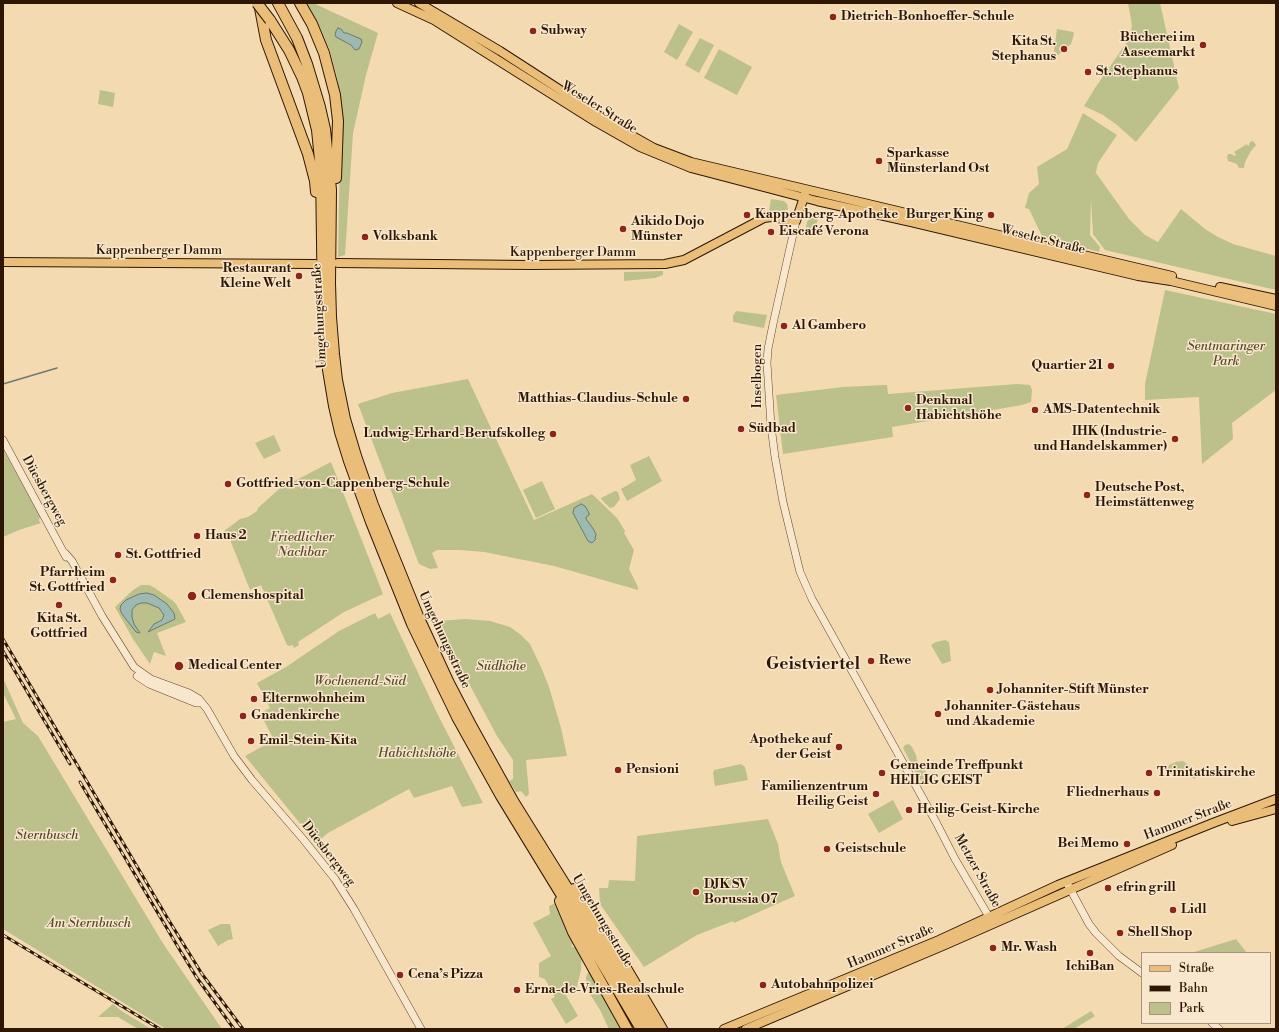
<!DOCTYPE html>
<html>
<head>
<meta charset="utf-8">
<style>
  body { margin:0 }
  #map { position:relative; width:1279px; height:1032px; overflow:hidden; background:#f4dab0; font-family:"Libre Bodoni",serif }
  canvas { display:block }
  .frame { position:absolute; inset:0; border:4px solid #2d1704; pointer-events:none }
  .legend { position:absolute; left:1141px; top:952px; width:130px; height:72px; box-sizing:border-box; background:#f8e7cc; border:1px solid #a7947c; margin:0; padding:5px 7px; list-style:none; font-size:12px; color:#2d1704 }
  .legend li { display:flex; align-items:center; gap:8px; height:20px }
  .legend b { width:20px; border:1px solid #a7947c }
</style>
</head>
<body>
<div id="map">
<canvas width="1279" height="1032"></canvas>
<div class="frame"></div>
<ul class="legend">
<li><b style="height:5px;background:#eabd78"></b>Straße</li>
<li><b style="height:5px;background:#2d1704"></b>Bahn</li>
<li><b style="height:11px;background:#bcc08b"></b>Park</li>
</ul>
</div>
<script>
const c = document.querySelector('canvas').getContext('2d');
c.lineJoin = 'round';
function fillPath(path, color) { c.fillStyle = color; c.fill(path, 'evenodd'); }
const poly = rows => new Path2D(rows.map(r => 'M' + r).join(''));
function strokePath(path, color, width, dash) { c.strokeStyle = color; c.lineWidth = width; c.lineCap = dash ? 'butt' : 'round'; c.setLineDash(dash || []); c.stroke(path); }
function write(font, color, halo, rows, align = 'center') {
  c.font = font + ' "Libre Bodoni",serif'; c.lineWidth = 3; c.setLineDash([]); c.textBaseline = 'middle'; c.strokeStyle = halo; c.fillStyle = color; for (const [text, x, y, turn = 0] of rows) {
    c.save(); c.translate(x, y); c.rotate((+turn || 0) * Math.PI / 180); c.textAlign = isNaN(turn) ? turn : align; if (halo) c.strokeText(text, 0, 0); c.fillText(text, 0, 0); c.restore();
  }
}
fillPath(poly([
  [307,3,313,3,378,33,366,75,353,133,345,255,338,257,341,101,337,77,330,51,318,23],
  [1128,3,1160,3,1179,88,1136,142,1117,125,1103,115,1084,106,1095,88,1125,45,1130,37,1132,25],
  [679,24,693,32,677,60,664,52],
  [1057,29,1073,32,1074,34,1071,44,1058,55,1054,51],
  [700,38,714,45,699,73,685,65],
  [719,49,752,67,737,95,704,78],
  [100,90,115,93,113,107,98,104],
  [1083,113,1117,135,1098,163,1094,181,1096,173,1129,219,1145,235,1158,242,1181,209,1205,229,1218,237,1233,244,1276,256,1276,290,1105,250,1093,234,1091,199,1090,235,1100,247,1099,252,1042,236,1029,209,1025,208,1029,193,1039,184,1037,167,1067,149],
  [1253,141,1256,145,1251,151,1245,162,1244,168,1239,168,1237,164,1228,161,1227,157,1228,154,1231,154,1235,156,1236,155,1234,152,1247,144,1248,146,1249,145,1250,142],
  [771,199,784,201,787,204,788,209,783,212,769,211],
  [814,211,820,211,815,230,806,227,807,222],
  [663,271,663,275,655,278,624,281,624,272],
  [1165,290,1276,314,1276,390,1232,423,1233,439,1202,464,1199,397,1145,400,1145,384],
  [736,311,767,315,764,328,733,322,733,316],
  [468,379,534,520,592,494,617,518,625,531,624,533,634,550,629,569,638,587,638,590,554,566,484,552,460,550,437,550,432,553,438,568,430,569,419,564,358,404,392,393],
  [1017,384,1030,385,1032,390,1031,402,1022,405,892,427,893,437,783,454,776,395,843,387,885,385,887,385,888,394],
  [274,435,281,451,264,459,255,443],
  [3,449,40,516,39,521,41,523,19,530,3,537],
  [649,456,662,481,627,501,621,489,636,480,630,465],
  [331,462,383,594,344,612,298,642,299,645,294,648,293,645,290,646,287,645,261,585,250,590,229,537,224,531,240,519,248,517,257,511,258,508,279,489],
  [542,481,555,509,536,518,523,490],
  [615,491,618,492,620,499,614,507,610,508,601,499,601,498],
  [141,585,149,585,155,588,173,601,176,604,186,622,157,633,166,656,154,652,150,664,133,639,115,607,133,590],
  [375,613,378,619,390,613,436,711,483,803,462,807,452,786,414,798,409,789,328,833,316,843,245,756,274,740,260,713,270,708,257,683,286,667,339,631],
  [465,619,490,621,510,627,521,635,530,644,541,667,549,687,561,728,567,756,526,760,529,794,526,797,521,791,516,792,509,781,513,779,513,760,497,736,465,676,452,650,439,621],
  [945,640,949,642,951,661,942,664,931,645,936,642],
  [3,678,23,723,38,736,164,945,222,1029,166,1029,3,929,3,722,16,719,3,693],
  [909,744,912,747,917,757,916,758,918,762,912,765,903,748,905,745],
  [1183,761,1199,773,1195,779,1185,773,1176,776,1175,775,1170,774,1168,768,1169,765,1176,762],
  [741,764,745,767,748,780,715,786,713,773,714,770],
  [921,764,930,779,928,783,926,785,923,785,919,777,920,776,919,773,917,774,913,768],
  [893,800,903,819,879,833,868,814],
  [768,819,778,844,781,862,795,896,734,923,733,921,697,935,644,967,600,904,599,888,608,888,609,880,635,881,637,836],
  [556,903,573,943,571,947,577,947,582,951,581,970,577,987,573,990,568,986,564,992,578,1016,566,1024,551,999,555,997,545,979,539,977,539,963,551,956,533,923,550,914,549,906],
  [221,924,230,924,233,939,228,940,218,946,208,930],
  [1236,939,1247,953,1191,953],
  [589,970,603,996,620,1029,609,1029,600,1010,590,994,587,986,586,977],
  [113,1004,120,1010,151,1029,138,1029,118,1017,98,1017],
  [1091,1011,1095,1016,1074,1029,1062,1029]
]), '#bcc08b');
const water = poly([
  [338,28,341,29,344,33,347,33,361,39,362,42,359,49,355,50,351,45,336,37,335,35,336,31,338,28],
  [581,504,585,506,589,513,589,515,586,517,586,519,592,527,596,534,595,540,592,543,588,541,573,513,574,508,581,504],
  [147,593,154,595,167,604,174,613,175,619,148,632,154,624,162,620,164,615,159,608,147,603,141,603,136,605,132,610,132,617,134,624,140,633,136,632,122,614,120,609,121,605,126,600,139,594,147,593]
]);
fillPath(water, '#9cbab1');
strokePath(water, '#70796c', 1);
strokePath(poly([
  [3,384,57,368]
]), '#70796c', 1.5);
const minor = poly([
  [796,221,773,324,768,349,767,363,771,426,775,457,783,502,800,572,812,599,936,822,955,859,992,922],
  [3,440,66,557],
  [65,553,72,561,102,616,134,667,151,679,189,693,199,699,207,709,234,756,252,780,303,839,335,879,354,909,421,1029],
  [137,676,149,684,196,703,202,703],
  [1068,885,1089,924,1096,933,1119,956,1142,973],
  [1212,1023,1219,1029]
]);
const major = poly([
  [397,3,434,20,596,122,640,147,691,168,817,201,911,222,1138,276,1171,281,1276,306],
  [419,3,500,51,565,93,608,122,654,148,691,162,1172,276],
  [3,262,315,264],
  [338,263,530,265,665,264,684,260,764,218,771,217,796,221,805,194],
  [1220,287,1276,299],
  [1232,821,1276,809],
  [724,1029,939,940,1058,885,1213,823,1276,799],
  [746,1029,945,945,1172,845]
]);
const highway = poly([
  [259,3,266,40,308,154,315,181,316,192],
  [278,3,297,38,307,64,320,107,325,129,331,190,330,283,331,317,334,354,337,380,345,419,356,456,373,505,418,616,449,683,472,727,513,801,574,899,651,1029],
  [300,3,312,24,324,53,335,95,338,121,336,178],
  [270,20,289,50,302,77,308,93,317,130,321,170,323,315,328,370,334,406,340,432,349,461,371,522,412,624,457,717,501,796,567,904,641,1029],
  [574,889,588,907,604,931,662,1029],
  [560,901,573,932,627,1029]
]);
strokePath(minor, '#5f482f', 8);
strokePath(major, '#2d1704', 10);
strokePath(highway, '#2d1704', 12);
strokePath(minor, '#f8e7cc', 7);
strokePath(major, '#eabd78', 8);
strokePath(highway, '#eabd78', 10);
const rail = poly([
  [3,639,168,919,202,974,243,1029],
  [3,651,70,764],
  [80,782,181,952,197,978,234,1029],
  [3,935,160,1029]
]);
strokePath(rail, '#2d1704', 3);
strokePath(rail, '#f8e7cc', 1.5, [4.5]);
const highwayBridge = poly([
  [257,3,270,20]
]);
strokePath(highwayBridge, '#2d1704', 12, []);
strokePath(highwayBridge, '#eabd78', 10);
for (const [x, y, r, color] of [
  [833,17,4,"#8f2418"],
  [533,31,4,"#8f2418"],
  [1203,45,4,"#8f2418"],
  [1064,49,4,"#8f2418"],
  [1088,72,4,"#8f2418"],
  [879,161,4,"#8f2418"],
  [747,215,4,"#8f2418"],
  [991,215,4,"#8f2418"],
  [623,229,4,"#8f2418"],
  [771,232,4,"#8f2418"],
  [365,237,4,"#8f2418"],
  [299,276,4,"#8f2418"],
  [784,326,4,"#8f2418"],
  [1111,366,4,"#8f2418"],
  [686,399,4,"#8f2418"],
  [908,408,4,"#8f2418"],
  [1035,410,4,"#8f2418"],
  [741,429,4,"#8f2418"],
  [553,434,4,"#8f2418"],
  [1175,439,4,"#8f2418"],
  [228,484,4,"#8f2418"],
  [1087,495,4,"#8f2418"],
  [197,536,4,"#8f2418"],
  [118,555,4,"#8f2418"],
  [113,580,4,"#8f2418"],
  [192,596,5,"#8f2418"],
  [59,605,4,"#8f2418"],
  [871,661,4,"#8f2418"],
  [179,666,5,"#8f2418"],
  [990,690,4,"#8f2418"],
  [254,699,4,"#8f2418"],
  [938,714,4,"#8f2418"],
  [243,716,4,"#8f2418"],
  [251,741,4,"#8f2418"],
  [839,747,4,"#8f2418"],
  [618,770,4,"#8f2418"],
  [882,773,4,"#8f2418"],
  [1149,773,4,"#8f2418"],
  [1157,793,4,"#8f2418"],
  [876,794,4,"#8f2418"],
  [909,810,4,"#8f2418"],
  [1127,844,4,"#8f2418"],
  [827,849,4,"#8f2418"],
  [1108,888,4,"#8f2418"],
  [696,892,4,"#8f2418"],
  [1173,910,4,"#8f2418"],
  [1120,933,4,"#8f2418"],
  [993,948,4,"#8f2418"],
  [1090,953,4,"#8f2418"],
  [400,975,4,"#8f2418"],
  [763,985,4,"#8f2418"],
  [517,990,4,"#8f2418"]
]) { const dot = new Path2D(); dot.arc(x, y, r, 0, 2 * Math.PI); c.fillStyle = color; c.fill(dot); strokePath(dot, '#f8e7cc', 1.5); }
write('bold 13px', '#2d1704', '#f8e7cc', [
  ["Dietrich-Bonhoeffer-Schule",841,17],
  ["Subway",541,31],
  ["Bücherei im",1195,38,"right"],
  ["Aaseemarkt",1195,53,"right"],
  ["Kita St.",1056,42,"right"],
  ["Stephanus",1056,57,"right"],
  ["St. Stephanus",1096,72],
  ["Sparkasse",887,154],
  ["Münsterland Ost",887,169],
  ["Kappenberg-Apotheke",755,215],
  ["Burger King",983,215,"right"],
  ["Aikido Dojo",631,222],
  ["Münster",631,237],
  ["Eiscafé Verona",779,232],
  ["Volksbank",373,237],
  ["Restaurant",291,269,"right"],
  ["Kleine Welt",291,284,"right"],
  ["Al Gambero",792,326],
  ["Quartier 21",1103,366,"right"],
  ["Matthias-Claudius-Schule",678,399,"right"],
  ["Denkmal",916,401],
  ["Habichtshöhe",916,416],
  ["AMS-Datentechnik",1043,410],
  ["Südbad",749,429],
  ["IHK (Industrie-",1167,432,"right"],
  ["und Handelskammer)",1167,447,"right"],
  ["Ludwig-Erhard-Berufskolleg",545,434,"right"],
  ["Gottfried-von-Cappenberg-Schule",236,484],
  ["Deutsche Post,",1095,488],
  ["Heimstättenweg",1095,503],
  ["Haus 2",205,536],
  ["St. Gottfried",126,555],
  ["Pfarrheim",105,573,"right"],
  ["St. Gottfried",105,588,"right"],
  ["Clemenshospital",201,596],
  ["Kita St.",59,619,"center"],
  ["Gottfried",59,634,"center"],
  ["Rewe",879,661],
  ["Medical Center",188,666],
  ["Johanniter-Stift Münster",998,690],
  ["Elternwohnheim",262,699],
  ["Johanniter-Gästehaus",946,707],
  ["und Akademie",946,722],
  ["Gnadenkirche",251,716],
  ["Apotheke auf",831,740,"right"],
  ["der Geist",831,755,"right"],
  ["Emil-Stein-Kita",259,741],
  ["Gemeinde Treffpunkt",890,766],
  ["HEILIG GEIST",890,781],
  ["Pensioni",626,770],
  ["Trinitatiskirche",1157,773],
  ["Familienzentrum",868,787,"right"],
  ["Heilig Geist",868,802,"right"],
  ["Fliednerhaus",1149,793,"right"],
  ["Heilig-Geist-Kirche",917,810],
  ["Bei Memo",1119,844,"right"],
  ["Geistschule",835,849],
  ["DJK SV",704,885],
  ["Borussia 07",704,900],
  ["efrin grill",1116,888],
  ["Lidl",1181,910],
  ["Shell Shop",1128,933],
  ["Mr. Wash",1001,948],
  ["IchiBan",1090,967,"center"],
  ["Cena’s Pizza",408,975],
  ["Autobahnpolizei",771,985],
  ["Erna-de-Vries-Realschule",525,990]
], 'left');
write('13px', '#2d1704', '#f8e7cc', [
  ["Weseler Straße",599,108,32],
  ["Weseler Straße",1043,240,14],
  ["Kappenberger Damm",159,251],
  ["Kappenberger Damm",573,253],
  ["Umgehungsstraße",320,316,-93],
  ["Inselbogen",758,376,-90],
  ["Düesbergweg",44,491,61],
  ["Umgehungsstraße",444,640,65],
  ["Hammer Straße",1188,820,-21],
  ["Düesbergweg",328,854,52],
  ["Metzer Straße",977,871,61],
  ["Umgehungsstraße",602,921,59],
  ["Hammer Straße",891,947,-23]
]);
write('italic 13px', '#584a2c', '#f8e7cc', [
  ["Sentmaringer",1226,347],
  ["Park",1226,362],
  ["Friedlicher",302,538],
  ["Nachbar",302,553],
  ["Südhöhe",501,667],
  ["Wochenend-Süd",360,682],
  ["Habichtshöhe",417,754],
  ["Sternbusch",47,836],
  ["Am Sternbusch",89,924]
]);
write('bold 17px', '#2d1704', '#f8e7cc', [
  ["Geistviertel",813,665]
]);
</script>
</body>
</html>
